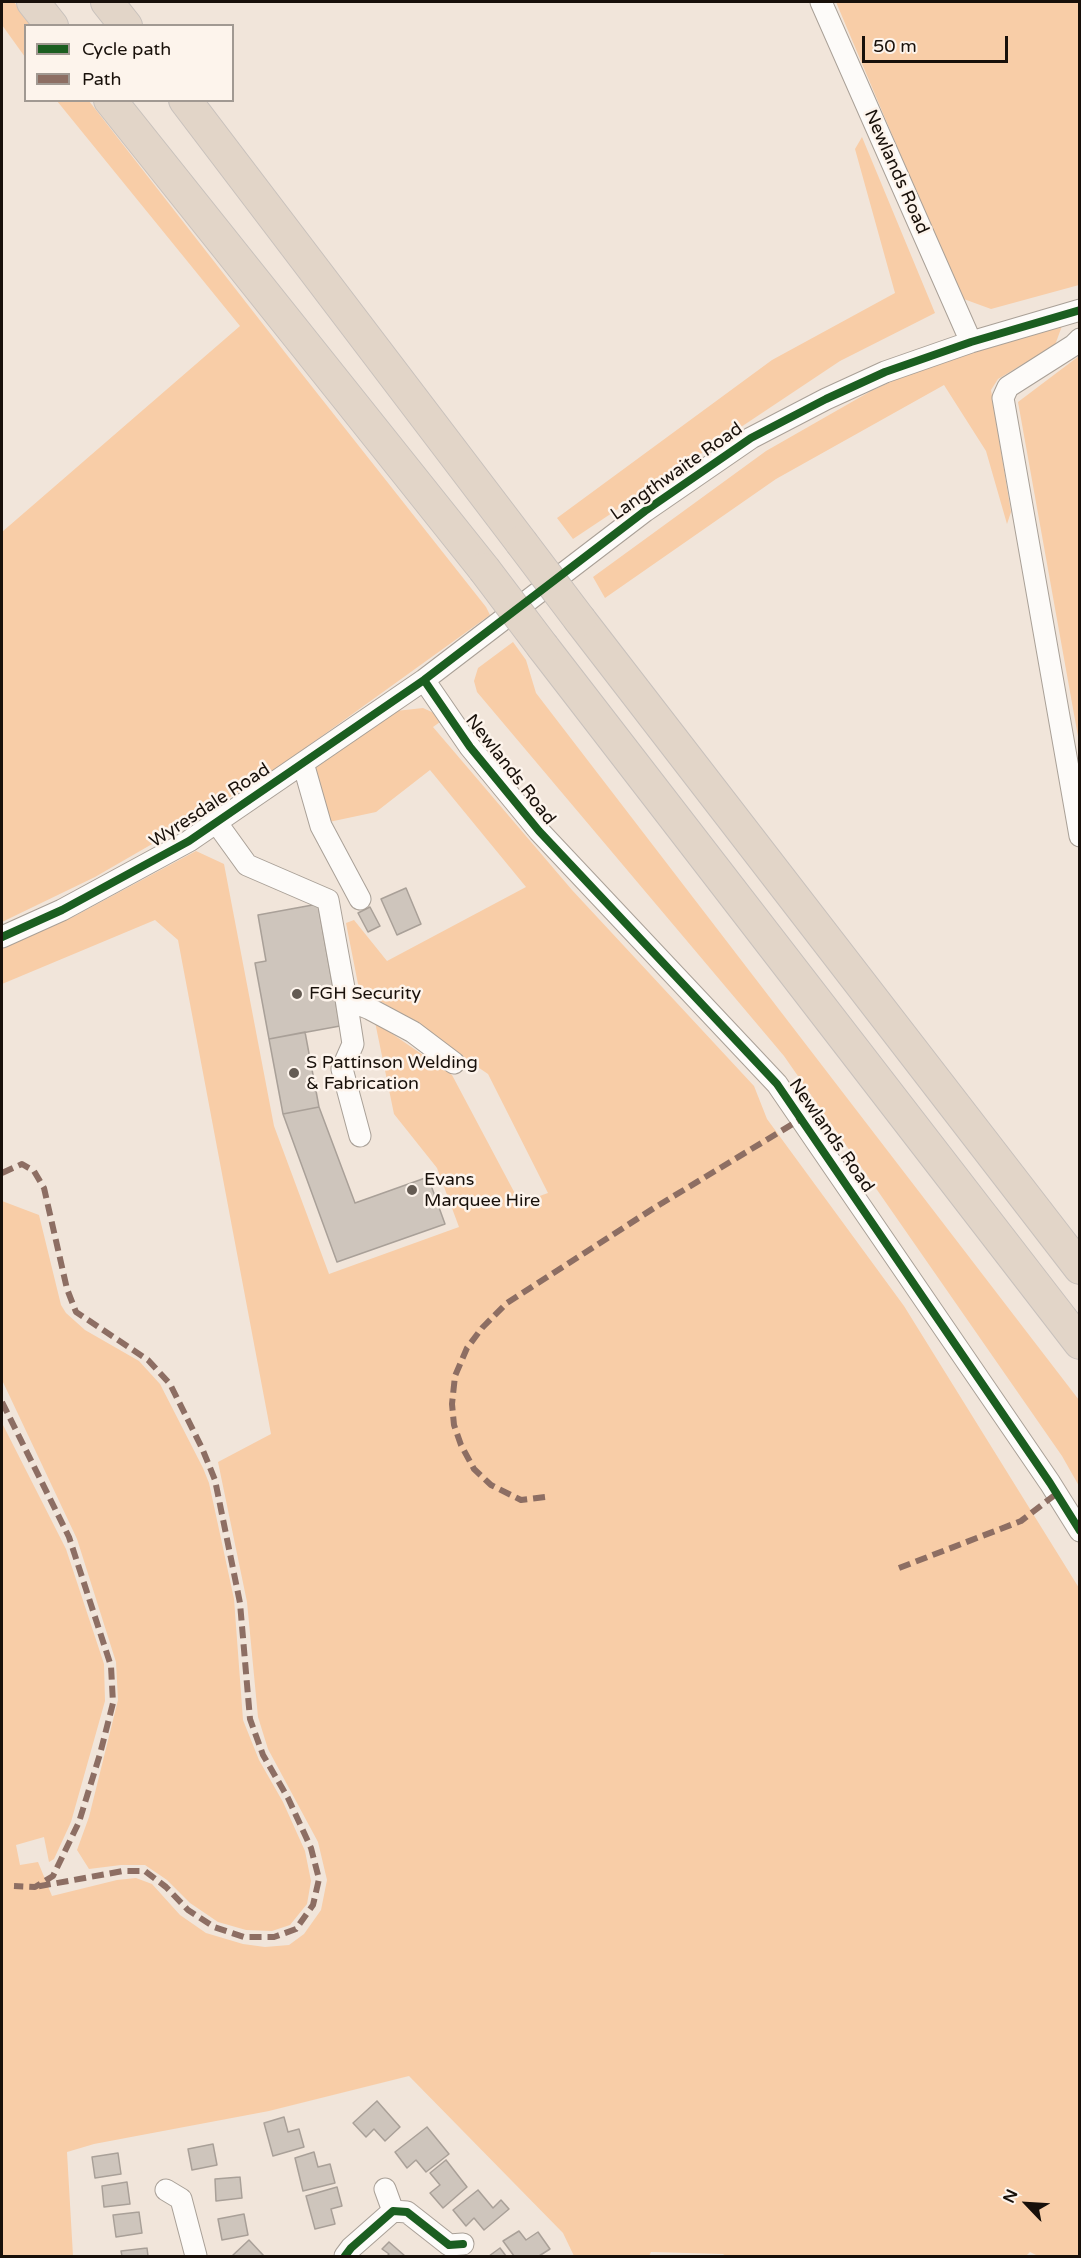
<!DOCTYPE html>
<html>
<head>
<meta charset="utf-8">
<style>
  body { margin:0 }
  #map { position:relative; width:1081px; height:2258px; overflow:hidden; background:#f1e5da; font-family:"Varela Round",sans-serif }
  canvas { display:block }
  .frame { position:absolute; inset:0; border:3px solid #18100a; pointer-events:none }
  .legend { position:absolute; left:24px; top:24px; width:210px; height:78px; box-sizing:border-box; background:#fdf4ec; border:2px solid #a19992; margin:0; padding:8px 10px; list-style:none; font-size:18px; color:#18100a }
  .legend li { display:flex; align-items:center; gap:12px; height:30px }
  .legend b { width:30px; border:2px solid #a19992 }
  .north { position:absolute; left:997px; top:2174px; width:60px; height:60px; -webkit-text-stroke:4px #fdf4ec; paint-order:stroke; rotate:295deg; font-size:16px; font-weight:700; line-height:24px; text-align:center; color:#18100a }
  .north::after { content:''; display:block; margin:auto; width:21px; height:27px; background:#18100a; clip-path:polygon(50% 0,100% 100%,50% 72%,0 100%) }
  .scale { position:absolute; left:862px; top:36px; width:146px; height:27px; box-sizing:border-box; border:3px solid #18100a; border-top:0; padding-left:8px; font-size:18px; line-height:21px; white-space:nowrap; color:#18100a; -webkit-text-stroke:4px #fdf4ec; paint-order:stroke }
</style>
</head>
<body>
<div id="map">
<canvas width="1081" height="2258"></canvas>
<div class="frame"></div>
<ul class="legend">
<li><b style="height:8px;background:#1b5e20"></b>Cycle path</li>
<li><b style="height:8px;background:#8d6e63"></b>Path</li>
</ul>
<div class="north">N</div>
<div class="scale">50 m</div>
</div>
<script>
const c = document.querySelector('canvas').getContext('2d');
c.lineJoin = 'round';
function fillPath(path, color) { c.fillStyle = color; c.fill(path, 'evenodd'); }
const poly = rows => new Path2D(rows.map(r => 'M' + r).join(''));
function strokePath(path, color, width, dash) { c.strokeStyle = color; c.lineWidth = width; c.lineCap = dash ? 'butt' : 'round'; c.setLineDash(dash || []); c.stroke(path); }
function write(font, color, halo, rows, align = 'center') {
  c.font = font + ' "Varela Round",sans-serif'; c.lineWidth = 5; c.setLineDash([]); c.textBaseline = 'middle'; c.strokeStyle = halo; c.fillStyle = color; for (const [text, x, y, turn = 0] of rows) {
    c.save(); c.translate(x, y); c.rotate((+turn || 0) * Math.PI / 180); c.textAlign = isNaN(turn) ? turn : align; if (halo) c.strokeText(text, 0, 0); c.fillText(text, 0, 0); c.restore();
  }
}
fillPath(poly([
  [2,2,14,2,32,25,26,26,25,57,2,25],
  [836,2,1079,2,1079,285,991,309,961,298],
  [57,101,89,101,287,355,486,607,490,615,283,764,192,821,95,877,2,922,2,532,240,326],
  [862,137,935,313,840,361,573,539,557,518,772,360,895,293,855,149],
  [1062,326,1055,345,998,379,991,390,1011,512,1007,524,986,451,944,385,776,479,605,598,593,577,766,451,871,391,960,350],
  [1079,356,1079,742,1018,402],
  [513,642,526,660,536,693,1079,1400,1079,1486,1062,1456,784,1056,477,692,474,681,478,668],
  [423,708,434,713,440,722,433,727,572,890,754,1086,767,1119,904,1306,1079,1588,1079,2256,1038,2256,1030,2252,1026,2256,726,2256,723,2254,651,2252,649,2256,574,2256,563,2233,409,2076,269,2111,94,2144,67,2152,73,2256,2,2256,2,1423,66,1549,104,1664,105,1701,71,1822,54,1859,49,1862,44,1837,16,1845,20,1865,38,1862,52,1896,117,1880,136,1878,152,1884,180,1915,206,1933,243,1944,265,1947,289,1945,304,1934,321,1910,327,1880,318,1842,268,1749,258,1717,247,1602,218,1462,271,1434,178,940,155,920,2,984,2,947,73,917,196,851,224,864,274,1126,329,1274,459,1227,437,1168,394,1114,375,1022,452,1075,520,1203,548,1193,488,1074,385,1004,359,989,346,923,354,920,387,961,526,887,430,770,376,812,329,822,315,785,315,766,396,711],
  [2,1201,39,1215,61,1305,66,1313,85,1330,139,1361,160,1384,203,1468,209,1483,234,1599,243,1720,259,1760,283,1802,305,1851,311,1881,307,1904,290,1925,272,1931,246,1930,218,1922,190,1903,167,1880,145,1865,121,1865,89,1869,77,1850,89,1817,118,1700,116,1662,77,1539,2,1380]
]), '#f8cda7');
const building = poly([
  [406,888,421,924,397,935,381,899,406,888],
  [318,904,340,1026,269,1039,255,963,266,961,258,915,318,904],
  [370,907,380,926,368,932,358,913,370,907],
  [305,1032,319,1107,283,1114,269,1039,305,1032],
  [319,1107,355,1203,428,1177,445,1224,337,1262,283,1114,319,1107],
  [377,2101,400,2127,385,2141,374,2129,366,2137,353,2123,377,2101],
  [284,2117,288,2132,299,2129,304,2147,273,2156,264,2123,284,2117],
  [427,2127,449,2154,426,2172,416,2160,407,2168,395,2152,427,2127],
  [213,2144,217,2165,192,2170,188,2149,213,2144],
  [314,2152,318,2167,330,2164,335,2183,303,2191,295,2158,314,2152],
  [118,2153,121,2174,95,2178,92,2157,118,2153],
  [446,2160,467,2187,443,2208,430,2193,440,2185,430,2173,446,2160],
  [240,2177,242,2198,216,2201,215,2179,240,2177],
  [127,2182,130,2204,104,2207,102,2186,127,2182],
  [337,2187,342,2206,331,2209,335,2224,315,2229,306,2196,337,2187],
  [478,2190,493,2208,501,2200,509,2209,484,2230,474,2218,466,2226,453,2210,478,2190],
  [139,2212,142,2233,116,2237,113,2215,139,2212],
  [244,2214,248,2235,222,2240,218,2219,244,2214],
  [519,2231,526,2240,538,2232,550,2249,539,2256,514,2256,503,2241,519,2231],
  [249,2240,264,2256,232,2256,249,2240],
  [389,2242,405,2256,387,2256,389,2254,382,2249,389,2242],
  [147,2248,148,2256,122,2256,121,2251,147,2248],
  [500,2248,506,2256,489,2256,500,2248]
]);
fillPath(building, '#cec5bc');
strokePath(building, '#a9a098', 1.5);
const minor = poly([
  [821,2,971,342],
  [1080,339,1074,345,1008,387,1003,398,1080,836],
  [424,680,470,747,539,831,777,1084,1050,1483,1080,1531],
  [303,763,321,826,360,899],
  [216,822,247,865,328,900,346,999,370,1009,413,1032,454,1063],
  [2,937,62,910,189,841,424,680,645,511,751,438,826,399,885,372,971,342,1080,310],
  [346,999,353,1044,342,1069,360,1136],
  [385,2189,393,2211],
  [166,2190,181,2199,196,2256],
  [345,2256,351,2248,393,2211,407,2212,449,2245,463,2244]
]);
const highway = poly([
  [33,2,52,26],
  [107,2,126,26],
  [110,100,484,569],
  [185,100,521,542],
  [580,620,1080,1268],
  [543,647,1080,1343]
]);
strokePath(minor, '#a9a097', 23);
strokePath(highway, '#c8c1bc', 34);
strokePath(minor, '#fdfbf9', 21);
strokePath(highway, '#e2d5c8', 32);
const highwayBridge = poly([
  [521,542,580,620],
  [484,569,543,647]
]);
strokePath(highwayBridge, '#c8c1bc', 34, []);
strokePath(highwayBridge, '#e2d5c8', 32);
strokePath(poly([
  [2,1173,22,1164,34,1171,44,1188,67,1289,76,1312,148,1360,170,1384,202,1448,215,1480,240,1603,250,1719,263,1755,288,1798,311,1848,319,1879,313,1905,296,1929,274,1937,244,1937,214,1927,188,1910,166,1887,145,1871,123,1871,35,1887],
  [2,1402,69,1537,111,1666,113,1703,100,1754,79,1822,53,1876,35,1887,14,1886],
  [545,1497,521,1500,491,1485,474,1469,461,1445,454,1425,452,1404,455,1376,467,1348,482,1328,507,1303,654,1208,801,1119],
  [899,1568,1021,1521,1056,1494]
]), '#8d6e63', 6, [12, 6]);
strokePath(poly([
  [424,680,470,747,539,831,777,1084,1050,1483,1080,1531],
  [2,937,62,910,189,841,424,680,645,511,751,438,826,399,885,372,971,342,1080,310],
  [345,2256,351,2248,393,2211,407,2212,449,2245,463,2244]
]), '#1b5e20', 8);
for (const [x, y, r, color] of [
  [297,994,6,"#645b53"],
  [294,1073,6,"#645b53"],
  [412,1190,6,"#645b53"]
]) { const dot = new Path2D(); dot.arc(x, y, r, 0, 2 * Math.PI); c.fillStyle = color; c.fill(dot); strokePath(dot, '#fdf4ec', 2); }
write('18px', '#18100a', '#fdf4ec', [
  ["Newlands Road",896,172,66],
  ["Langthwaite Road",677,472,-35],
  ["Newlands Road",510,770,52],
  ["Wyresdale Road",210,806,-33],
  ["Newlands Road",831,1136,55]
]);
write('18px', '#18100a', '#fdf4ec', [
  ["FGH Security",309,994],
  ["S Pattinson Welding",306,1063],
  ["& Fabrication",306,1084],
  ["Evans",424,1180],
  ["Marquee Hire",424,1201]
], 'left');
</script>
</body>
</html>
